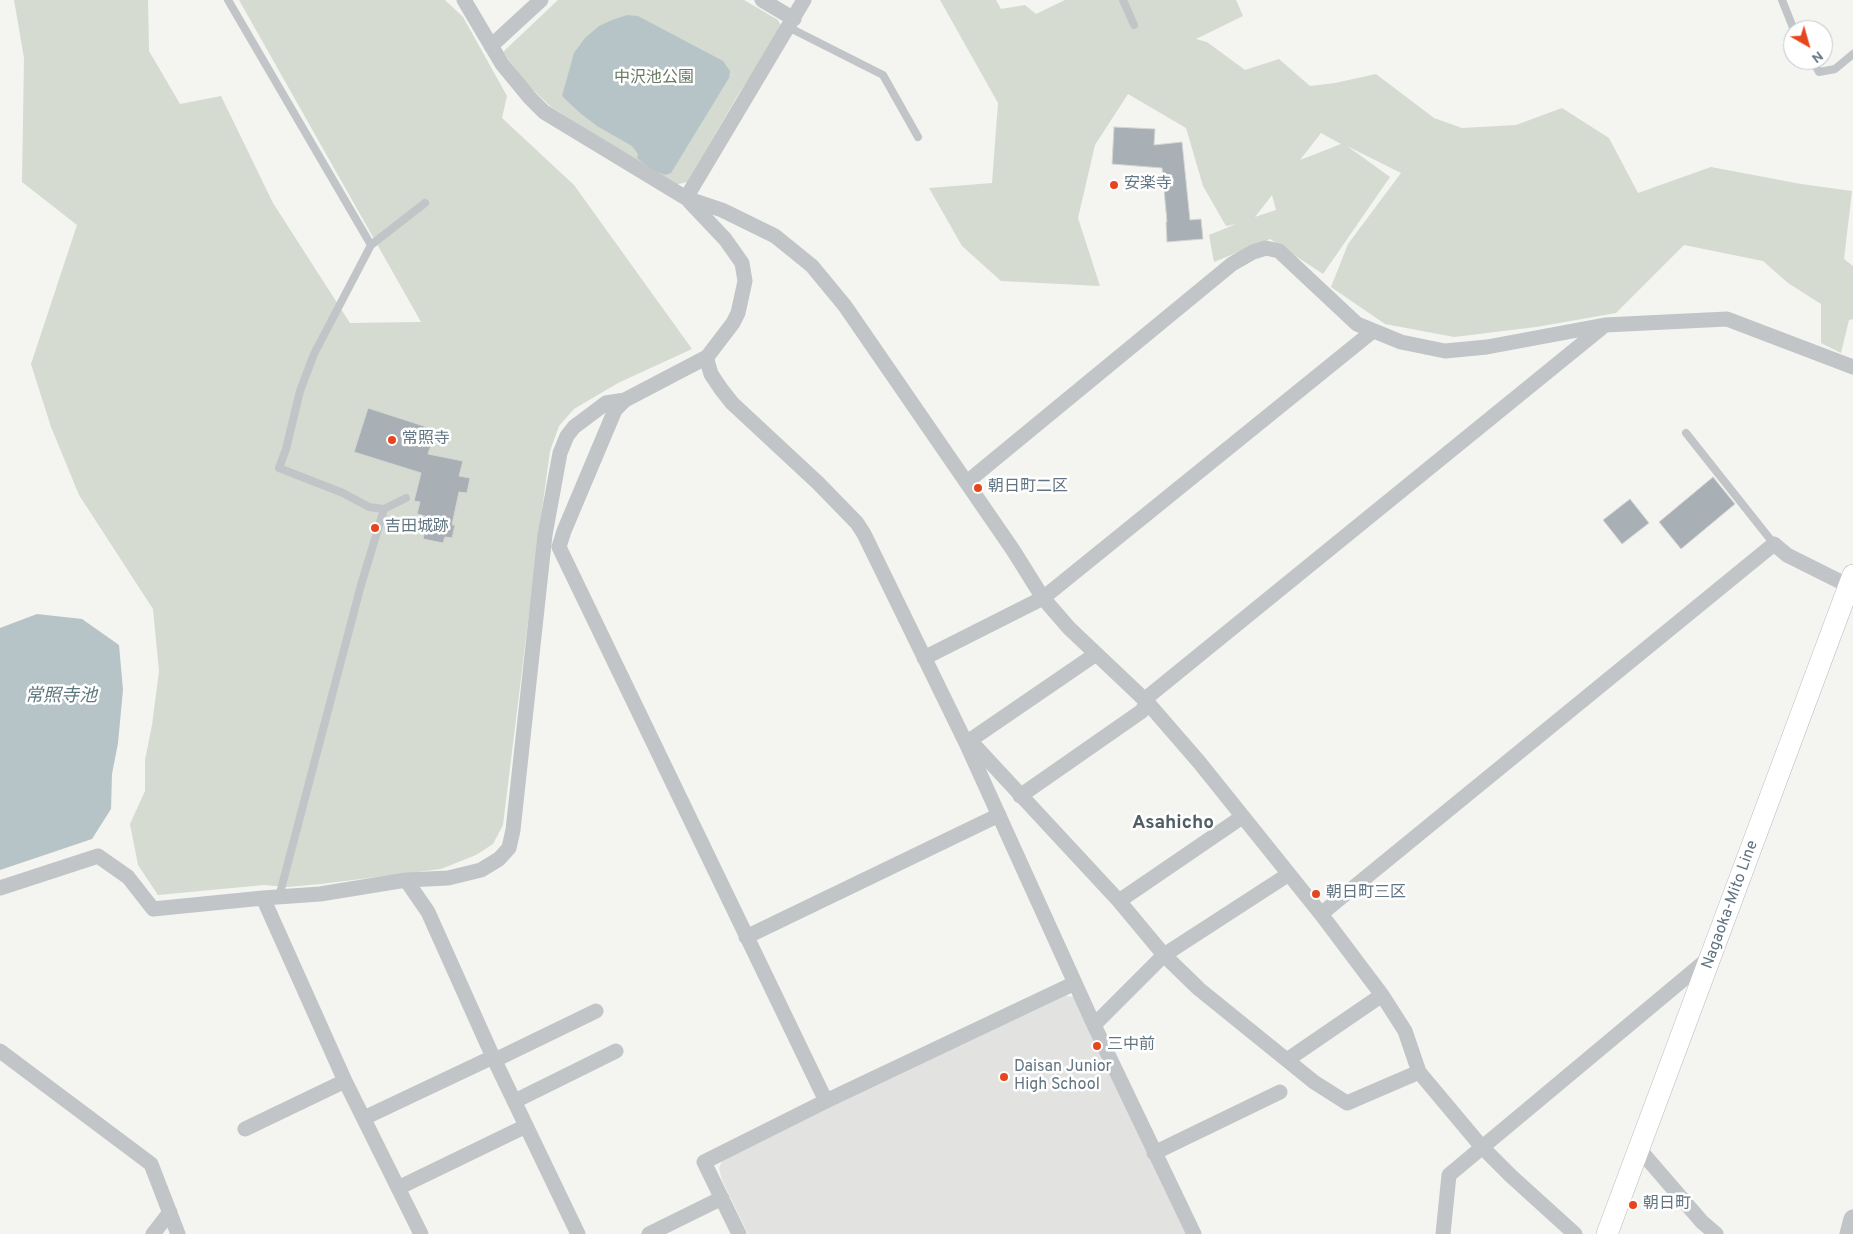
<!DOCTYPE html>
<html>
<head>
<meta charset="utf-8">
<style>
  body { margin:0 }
  #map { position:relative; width:1853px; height:1234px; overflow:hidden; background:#f4f4f0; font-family:Overpass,sans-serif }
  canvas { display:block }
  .north { position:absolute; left:1783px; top:20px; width:50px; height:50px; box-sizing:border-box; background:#fff; border:1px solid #c0c8cd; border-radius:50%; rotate:142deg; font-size:14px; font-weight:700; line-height:20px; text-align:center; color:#627582 }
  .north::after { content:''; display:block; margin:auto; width:18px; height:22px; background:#e7451d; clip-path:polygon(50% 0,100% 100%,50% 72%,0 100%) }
</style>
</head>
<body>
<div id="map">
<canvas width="1853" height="1234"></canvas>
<div class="north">N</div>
</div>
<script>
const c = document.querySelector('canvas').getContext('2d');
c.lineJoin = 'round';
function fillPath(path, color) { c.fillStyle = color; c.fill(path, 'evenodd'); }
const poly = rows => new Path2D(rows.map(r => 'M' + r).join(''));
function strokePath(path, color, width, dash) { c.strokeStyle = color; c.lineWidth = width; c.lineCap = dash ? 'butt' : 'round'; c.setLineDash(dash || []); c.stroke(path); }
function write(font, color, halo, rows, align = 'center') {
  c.font = font + ' Overpass,"Noto Sans JP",sans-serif'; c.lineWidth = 5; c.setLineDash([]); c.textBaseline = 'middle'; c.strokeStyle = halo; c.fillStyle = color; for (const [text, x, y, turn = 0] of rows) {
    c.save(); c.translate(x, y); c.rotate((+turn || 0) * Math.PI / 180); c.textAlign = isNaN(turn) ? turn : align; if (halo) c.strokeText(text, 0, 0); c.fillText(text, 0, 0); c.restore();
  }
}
fillPath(poly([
  [1065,996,1075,997,1190,1234,748,1234,722,1180,719,1168,724,1157]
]), '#e2e3e1');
fillPath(poly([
  [14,0,148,0,149,51,180,104,221,96,273,203,350,323,421,322,239,0,445,0,463,17,507,96,502,118,574,185,692,349,618,383,574,409,559,426,550,451,539,532,503,825,493,844,476,855,441,869,321,884,287,887,264,885,158,895,138,865,130,824,145,791,145,760,152,725,159,671,153,609,79,495,51,427,31,364,77,225,22,182,24,58],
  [558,0,744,0,778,20,782,28,738,95,687,182,675,185,551,107,527,84,503,52],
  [940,0,996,0,1001,9,1025,5,1036,14,1065,0,1236,0,1243,16,1196,39,1207,42,1245,70,1279,59,1310,86,1335,83,1376,74,1434,118,1462,128,1516,125,1562,108,1609,138,1638,193,1711,167,1801,184,1852,191,1844,259,1853,266,1853,319,1849,320,1841,353,1821,343,1821,304,1788,283,1763,261,1684,245,1616,313,1536,327,1454,337,1385,324,1331,287,1348,244,1401,173,1347,146,1390,177,1323,274,1270,239,1214,262,1209,235,1236,224,1226,226,1203,186,1186,128,1128,94,1095,145,1078,218,1100,286,1001,281,962,246,929,188,992,183,998,103],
  [1321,133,1341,144,1300,160],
  [1272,195,1276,210,1255,217]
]), '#d5dbd1');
fillPath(poly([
  [627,15,638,16,723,61,730,71,729,78,671,173,665,175,652,170,637,158,638,154,632,146,597,126,580,113,562,96,574,53,585,38,599,26,612,20],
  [37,614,82,619,119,645,123,690,118,743,112,774,111,809,92,839,0,870,0,628]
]), '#b6c4c7');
const building = poly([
  [1114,127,1155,129,1154,145,1182,142,1190,220,1201,219,1203,239,1167,242,1166,222,1167,222,1162,168,1112,164,1114,127],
  [368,408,436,430,428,454,463,461,459,476,470,478,467,493,459,492,452,525,455,525,452,538,445,537,443,543,423,539,428,517,417,514,420,502,414,501,421,473,354,452,368,408],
  [1713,477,1735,504,1681,549,1659,522,1713,477],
  [1630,499,1649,523,1622,544,1603,520,1630,499]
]);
fillPath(building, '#a8b0b6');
strokePath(building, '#d5d5d3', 1);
const secondary = poly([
  [1607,1234,1853,575]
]);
strokePath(secondary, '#b3b9bd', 22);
strokePath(poly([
  [228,0,371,245],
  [1123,0,1134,25],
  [1782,0,1794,30],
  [788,27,883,75,918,137],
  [1812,60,1819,72,1835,69,1853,54],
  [1686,433,1774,544],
  [406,498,384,509,369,507,343,493,279,468,286,449,300,391,314,354,371,245,425,203],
  [279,897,361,585,384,509]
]), '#c1c5c8', 8);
strokePath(poly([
  [464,0,502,64,530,98,544,112,686,198,722,210,775,236,812,266,845,306,1013,550,1043,598,1069,628,1147,702,1199,762,1321,914,1382,995,1405,1031,1419,1072,1481,1146,1511,1176,1575,1234],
  [762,0,794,19],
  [491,46,541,0],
  [686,198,804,0],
  [689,201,725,239,742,263,745,281,738,313,733,323,707,357,625,400,615,410,564,531,559,547,826,1101],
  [707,357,708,364,711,374,721,389,732,403,818,483,857,523,864,534,966,743,1094,1025,1194,1234],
  [967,482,1232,264,1253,252,1266,248,1279,251,1357,324,1401,342,1445,351,1487,347,1605,325,1727,319,1853,367],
  [1096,654,966,743,977,748,1119,901,1164,955,1199,989,1314,1082,1347,1103,1419,1072],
  [924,658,1043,598,1373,331],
  [1020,796,1142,711,1150,695,1604,326],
  [406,880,428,912,493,1057,578,1234],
  [0,888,98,856,128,877,153,909,263,898,320,894,406,880,448,878,481,870,499,859,509,848,513,830,545,535,560,453,567,436,574,427,606,403,625,400],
  [263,898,345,1081,421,1234],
  [1119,901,1242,817],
  [1321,914,1774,544,1787,555,1849,586],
  [746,937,999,815],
  [1094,1025,1164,955,1289,874],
  [0,1051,151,1164,178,1234],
  [495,1060,596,1011],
  [1287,1060,1382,995],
  [515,1101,616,1051],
  [364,1118,493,1057],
  [245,1129,345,1081],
  [1639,1149,1702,1222,1716,1234],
  [1154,1153,1280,1092],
  [398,1188,526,1126],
  [153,1234,170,1212],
  [649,1234,722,1198],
  [739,1234,704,1162,826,1101,1075,983],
  [1443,1234,1449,1175,1709,958]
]), '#c1c5c8', 15);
strokePath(poly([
  [1849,1234,1853,1219]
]), '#c1c5c8', 19);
strokePath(secondary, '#fff', 21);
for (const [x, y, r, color] of [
  [1114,185,5,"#e7451d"],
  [392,440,5,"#e7451d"],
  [978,488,5,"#e7451d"],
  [375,528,5,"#e7451d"],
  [1316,894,5,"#e7451d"],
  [1097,1046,5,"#e7451d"],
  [1004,1077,5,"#e7451d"],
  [1633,1205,5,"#e7451d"]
]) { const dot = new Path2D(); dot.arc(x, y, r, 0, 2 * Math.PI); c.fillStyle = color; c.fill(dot); strokePath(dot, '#fff', 2); }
write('16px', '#677961', '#fff', [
  ["中沢池公園",654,79]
]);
write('16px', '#627582', '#fff', [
  ["安楽寺",1124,185],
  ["常照寺",402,440],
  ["朝日町二区",988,488],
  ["吉田城跡",385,528],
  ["朝日町三区",1326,894],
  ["三中前",1107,1046],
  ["Daisan Junior",1014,1068],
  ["High School",1014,1086],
  ["朝日町",1643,1205]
], 'left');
write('16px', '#627582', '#fff', [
  ["Nagaoka-Mito Line",1731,905,-70]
]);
write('italic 18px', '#5e777f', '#fff', [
  ["常照寺池",61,697]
]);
write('bold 19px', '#505e67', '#fff', [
  ["Asahicho",1173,824]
]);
</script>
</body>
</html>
